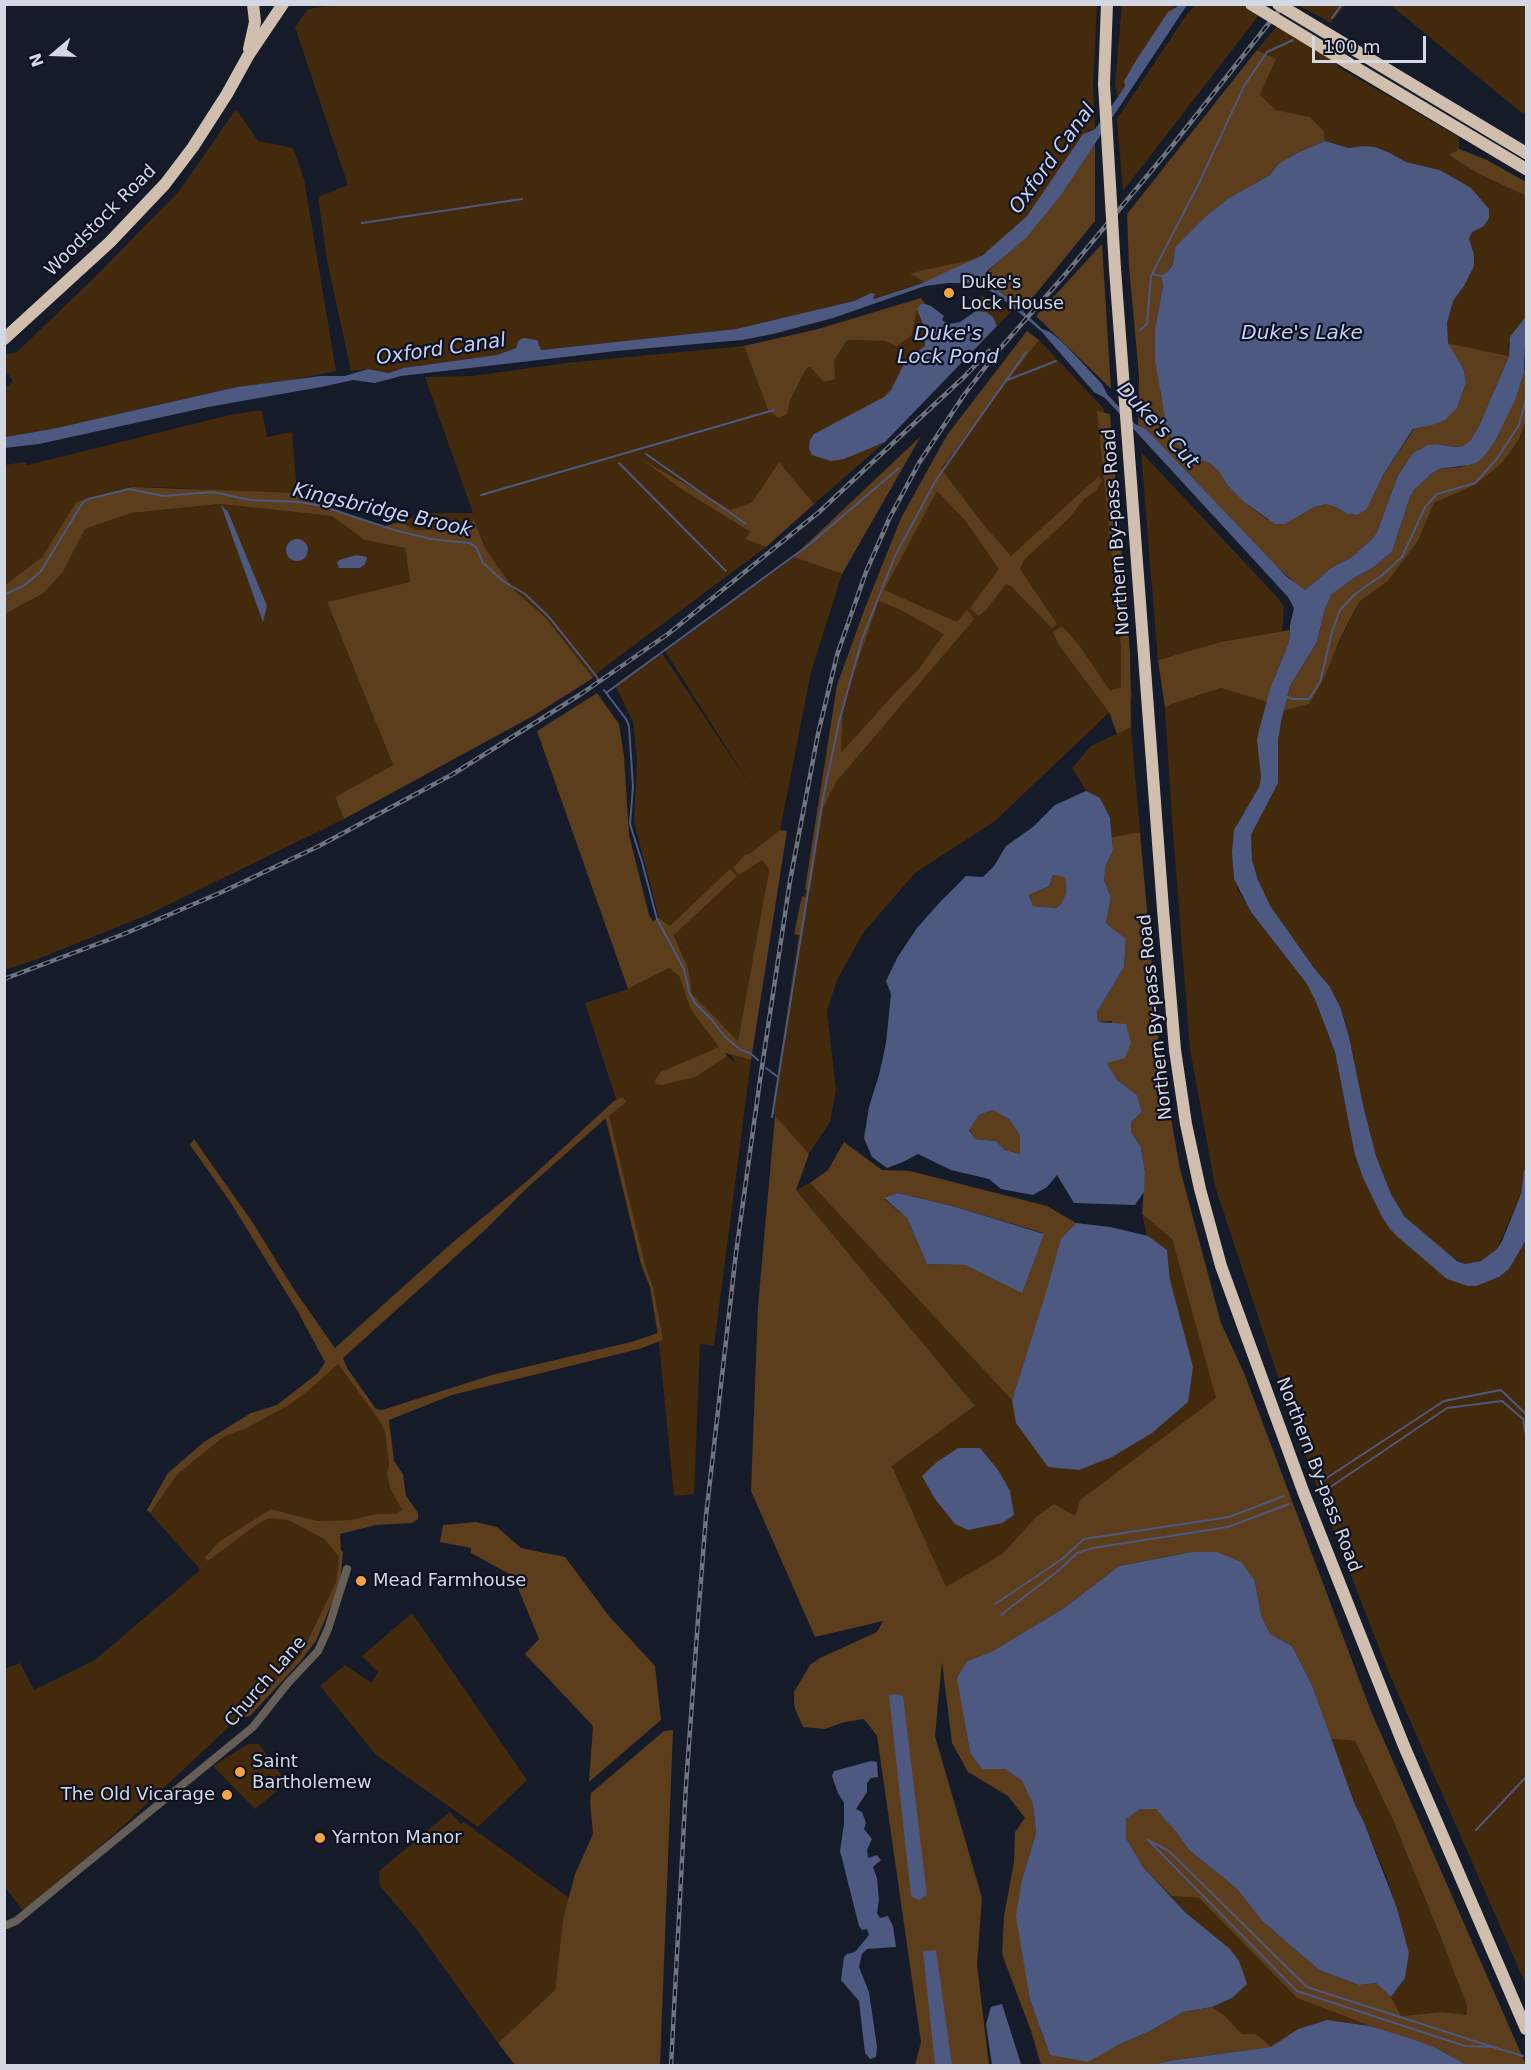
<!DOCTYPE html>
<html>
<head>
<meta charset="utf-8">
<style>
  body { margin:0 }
  #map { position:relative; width:1531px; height:2070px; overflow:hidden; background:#161b29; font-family:"DejaVu Sans",sans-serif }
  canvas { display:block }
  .frame { position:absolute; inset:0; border:6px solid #d4d8e3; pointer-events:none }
  .north { position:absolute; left:24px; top:24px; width:60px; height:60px; -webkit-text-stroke:4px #0d1120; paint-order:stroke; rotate:251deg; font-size:16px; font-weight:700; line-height:24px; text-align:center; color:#d4d8e3 }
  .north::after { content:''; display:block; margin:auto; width:21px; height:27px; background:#d4d8e3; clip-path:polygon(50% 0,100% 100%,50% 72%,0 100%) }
  .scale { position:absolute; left:1312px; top:36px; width:114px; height:27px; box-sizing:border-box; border:3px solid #d4d8e3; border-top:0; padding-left:8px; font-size:18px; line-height:21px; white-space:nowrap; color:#d4d8e3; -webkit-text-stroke:4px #0d1120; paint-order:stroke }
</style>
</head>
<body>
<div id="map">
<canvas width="1531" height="2070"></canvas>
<div class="frame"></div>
<div class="north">N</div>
<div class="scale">100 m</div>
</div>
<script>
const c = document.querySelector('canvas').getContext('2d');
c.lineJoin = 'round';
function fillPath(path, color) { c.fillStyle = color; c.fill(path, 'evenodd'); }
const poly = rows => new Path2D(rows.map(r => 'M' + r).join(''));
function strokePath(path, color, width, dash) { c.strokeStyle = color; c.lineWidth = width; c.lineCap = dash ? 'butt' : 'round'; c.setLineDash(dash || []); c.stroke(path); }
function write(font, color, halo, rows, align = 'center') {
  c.font = font + ' "DejaVu Sans",sans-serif'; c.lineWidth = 4.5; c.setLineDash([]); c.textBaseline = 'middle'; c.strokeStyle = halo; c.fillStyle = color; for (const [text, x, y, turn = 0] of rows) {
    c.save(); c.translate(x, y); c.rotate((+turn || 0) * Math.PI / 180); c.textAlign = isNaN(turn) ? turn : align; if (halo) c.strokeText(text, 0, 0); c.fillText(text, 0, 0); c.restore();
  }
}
fillPath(poly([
  [344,4,1097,5,1093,86,1095,129,1089,130,1077,142,1032,211,991,249,971,262,914,276,925,282,874,299,873,299,871,293,854,301,736,329,540,350,539,342,517,344,516,348,497,355,403,368,389,373,368,369,351,371,327,260,318,197,348,185,295,27,308,9],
  [1122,5,1176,5,1118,97,1115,85],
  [1196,5,1242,5,1259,15,1123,191,1117,119,1187,14],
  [1298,5,1345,5,1331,23],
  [1387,5,1526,5,1526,112,1523,114,1393,7],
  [1277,26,1337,61,1338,67,1459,137,1459,149,1449,155,1477,173,1526,196,1526,316,1521,322,1508,345,1509,356,1447,343,1447,323,1453,301,1464,286,1474,254,1469,239,1472,231,1484,226,1454,178,1440,170,1406,162,1390,153,1362,146,1349,148,1325,141,1324,131,1310,117,1276,110,1260,95,1276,59,1257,50],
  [236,109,258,141,293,148,304,179,336,371,286,381,237,387,52,429,5,437,4,390,13,381,5,370,5,355,17,352,97,275,180,190],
  [981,295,1012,311,997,326,993,317,986,312,976,311],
  [925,304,931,306,949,354,885,442,814,504,779,462,752,502,731,511,649,463,681,488,751,533,746,539,766,547,602,669,593,678,546,618,515,591,485,548,475,520,468,530,417,530,399,522,428,513,473,513,425,377,473,376,566,363,744,346,768,410,787,414,790,401,806,369,834,361,847,340,885,341,912,335,917,309],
  [1039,340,1104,409,1132,697,1114,708,995,821,915,873,863,933,837,980,827,1011,836,1090,830,1122,806,1158,772,1112,820,791,840,767,843,705,882,593,940,484,941,469],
  [262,410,267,437,292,432,297,493,267,494,181,488,132,487,76,502,42,557,5,585,5,465,25,462,28,465,230,415],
  [1526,420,1526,1166,1524,1171,1521,1194,1497,1249,1481,1261,1465,1264,1449,1255,1405,1217,1391,1194,1376,1156,1364,1109,1346,1023,1341,1009,1330,987,1314,968,1271,907,1258,880,1252,860,1251,835,1278,783,1278,740,1283,711,1309,704,1359,602,1388,581,1418,541,1434,503,1475,485,1519,439],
  [1141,452,1279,599,1284,607,1282,631,1220,642,1158,660],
  [220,504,332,516,364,540,405,548,410,582,327,602,393,765,335,797,344,819,147,915,35,960,5,970,5,614,44,593,63,572,85,529,132,513],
  [793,557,842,574,811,672,780,830,754,854,757,854,769,870,738,1042,692,994,688,968,672,928,659,918,634,822,637,759,633,722,615,685,661,652,753,789,665,651],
  [1221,688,1267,702,1259,730,1261,777,1259,787,1237,824,1233,838,1233,873,1237,888,1251,912,1307,984,1316,1002,1335,1052,1355,1155,1363,1178,1382,1217,1390,1229,1423,1258,1487,1282,1499,1277,1509,1269,1526,1240,1526,1985,1387,1668,1318,1490,1274,1365,1215,1186,1190,1049,1172,819,1165,708,1172,704],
  [1131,727,1140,832,1112,837,1110,818,1100,799,1086,791,1072,768,1091,746],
  [669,968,679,976,691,1010,724,1053,735,1063,731,1055,751,1060,714,1346,700,1344,694,1494,674,1496,659,1343,650,1287,641,1264,604,1113,617,1102,585,1003,628,989],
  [810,1183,1012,1399,1076,1223,1110,1227,1147,1236,1142,1214,1172,1239,1217,1398,1080,1500,1075,1517,1036,1517,1002,1554,946,1588,892,1466,975,1406,796,1190],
  [1167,1250,1170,1280,1179,1320,1056,1434],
  [338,1364,381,1423,385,1433,389,1464,387,1474,390,1488,402,1510,395,1514,376,1514,350,1520,318,1521,271,1509,220,1541,205,1556,267,1514,288,1520,324,1539,339,1557,336,1582,296,1664,121,1828,24,1912,5,1887,5,1669,20,1663,34,1690,95,1660,199,1571,199,1568,147,1510,157,1503,177,1475,196,1459,225,1436,245,1429,286,1407],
  [412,1613,527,1780,478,1827,376,1755,320,1686,345,1665,371,1683,378,1672,362,1656],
  [1331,1739,1355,1741,1393,1820,1441,1938,1467,2006,1465,2016,1442,2012,1401,2016,1391,1997,1405,1978,1409,1953,1397,1908,1386,1876,1363,1820,1355,1805],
  [248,1744,259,1744,287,1783,255,1809,213,1766],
  [450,1812,461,1824,464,1822,569,1898,563,1919,555,1990,498,2043,414,1926,380,1886,379,1871],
  [1171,1896,1199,1898,1297,1998,1370,2026,1327,2020,1298,2029,1272,2047,1256,2034,1242,2034,1224,2015,1212,2007,1232,1998,1239,1961,1230,1949,1186,1913]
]), '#442a0c');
fillPath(poly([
  [1257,50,1276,59,1260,95,1276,110,1310,117,1324,131,1325,141,1297,153,1278,164,1270,175,1227,199,1205,217,1175,247,1173,263,1168,271,1161,277,1163,286,1155,328,1161,398,1186,451,1210,463,1220,473,1227,485,1244,502,1268,520,1300,514,1314,507,1326,504,1338,508,1347,514,1356,515,1367,509,1383,475,1414,429,1422,427,1457,408,1466,383,1464,370,1447,343,1509,356,1479,426,1470,441,1463,446,1455,447,1437,444,1420,449,1405,464,1398,475,1377,532,1373,538,1352,557,1331,568,1305,590,1296,584,1275,565,1146,429,1138,425,1139,376,1129,266,1127,214],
  [1095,144,1095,221,1025,307,1011,300,992,286,986,279,986,273,1035,227],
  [1459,149,1487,160,1526,182,1526,196,1477,173,1449,155],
  [1102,244,1111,389,1036,316],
  [977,259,925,282,910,274,924,270],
  [921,298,925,304,920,304,917,309,912,335,897,346,885,341,847,340,834,361,835,379,824,382,810,367,806,369,790,401,787,414,778,418,768,410,744,346,818,329],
  [1027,331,1039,340,941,469,983,524,1011,556,1099,476,1102,481,1096,491,1084,499,1069,518,1024,560,1020,569,1057,624,1052,628,1011,586,1006,584,985,611,978,616,970,608,999,569,965,520,937,491,884,590,957,622,967,610,974,619,836,782,823,808,810,890,805,889,837,685,865,608,901,518,947,435],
  [879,601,901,610,944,634,918,670,896,692,841,753,843,705],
  [1526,356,1526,420,1519,439,1502,463,1475,485,1434,503,1418,541,1388,581,1359,602,1341,637,1323,680,1309,704,1283,711,1290,686,1317,642,1324,612,1331,595,1354,578,1374,567,1392,552,1410,497,1414,490,1431,474,1439,469,1461,467,1478,461,1516,398,1524,373],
  [1097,411,1110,414,1130,653,1131,727,1117,734,1109,712,1058,644,1053,632,1062,626,1079,645,1110,691,1121,687,1121,646],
  [921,436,842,574,793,557],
  [643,460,731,510,752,502,779,462,814,504,766,547,745,539,750,532,680,488],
  [132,487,297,493,338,511,382,527,399,522,417,530,468,530,474,519,485,548,515,591,546,618,593,678,533,716,344,819,335,797,393,765,327,602,410,582,405,548,364,540,332,516,220,504,132,513,85,529,63,572,44,593,5,614,5,585,42,557,76,502],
  [1289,630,1289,642,1275,676,1267,702,1221,688,1172,704,1165,708,1158,660,1220,642],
  [597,693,619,724,624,756,629,835,649,915,653,921,659,918,670,926,730,869,737,876,674,935,688,968,692,994,738,1041,769,870,762,860,739,875,733,868,745,855,750,854,780,830,787,831,751,1060,725,1053,727,1056,695,1077,662,1085,656,1084,655,1080,661,1072,719,1047,691,1010,679,976,669,968,628,989,537,731],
  [1140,832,1160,1056,1180,1169,1221,1323,1244,1373,1371,1711,1526,2065,1467,2065,1436,2048,1370,2026,1297,1998,1199,1898,1171,1896,1143,1867,1126,1838,1126,1819,1141,1809,1156,1808,1177,1833,1189,1850,1237,1889,1262,1921,1319,1970,1359,1985,1376,1983,1391,1997,1401,2016,1442,2012,1466,2015,1467,2006,1441,1938,1393,1820,1355,1741,1331,1739,1312,1685,1292,1646,1270,1634,1261,1615,1255,1581,1217,1552,1192,1552,1119,1566,1064,1608,991,1652,967,1661,964,1718,970,1753,982,1769,1005,1769,1022,1781,1033,1803,1036,1833,1022,1879,1024,1960,1030,2000,1050,2055,1118,2045,1150,2031,1183,2012,1212,2007,1224,2015,1242,2034,1256,2034,1272,2047,1168,2061,1154,2065,1103,2066,1101,2064,1041,2065,1031,2031,1002,1954,1004,1916,1014,1862,1015,1832,1025,1818,1008,1796,968,1772,952,1743,942,1662,935,1736,982,1898,977,1965,989,2065,915,2065,921,2042,877,1736,864,1719,845,1722,825,1729,803,1727,794,1706,794,1692,810,1665,820,1658,877,1632,883,1621,815,1637,751,1491,758,1306,775,1116,809,1154,796,1190,975,1406,892,1466,946,1587,1002,1554,1036,1517,1054,1504,1075,1516,1080,1500,1216,1398,1172,1239,1142,1214,1145,1172,1141,1147,1131,1132,1131,1122,1142,1112,1137,1095,1117,1080,1106,1062,1112,1021,1098,1022,1097,1012,1124,967,1126,939,1106,923,1111,897,1104,880,1106,865,1113,850,1112,837],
  [1053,875,1065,876,1066,893,1061,904,1058,908,1033,906,1029,895,1049,886],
  [802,896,808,898,802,936,794,934],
  [623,1097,626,1102,609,1116,645,1265,653,1287,663,1340,639,1349,452,1395,389,1420,394,1461,403,1474,406,1496,418,1513,418,1519,412,1523,376,1525,340,1534,341,1550,343,1552,340,1584,316,1641,299,1663,250,1716,241,1718,240,1716,292,1665,301,1654,336,1582,339,1557,324,1539,288,1520,269,1518,256,1525,212,1558,207,1561,205,1557,220,1541,271,1509,318,1521,350,1520,376,1514,395,1514,402,1510,390,1488,387,1474,389,1464,385,1433,381,1423,338,1364,309,1390,286,1407,245,1429,225,1436,196,1459,177,1475,150,1513,147,1510,168,1473,204,1442,251,1413,277,1405,318,1373,325,1362,298,1312,231,1203,190,1145,194,1139,253,1223,293,1288,335,1348,453,1242,526,1182,614,1101],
  [606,1118,641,1264,650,1287,658,1333,631,1342,492,1375,382,1410,376,1409,347,1368,343,1358,485,1230,527,1188],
  [993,1110,1009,1119,1020,1136,1020,1154,1005,1150,996,1141,975,1139,969,1129,979,1115],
  [844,1142,882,1170,910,1171,1047,1206,1076,1223,1061,1238,1046,1293,1012,1400,810,1183,828,1170],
  [898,1193,956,1207,1043,1233,995,1279,965,1265,927,1264,907,1218,884,1199],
  [476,1522,497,1527,521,1548,565,1557,609,1616,655,1666,661,1720,589,1782,593,1726,525,1654,539,1639,513,1576,471,1553,471,1548,440,1542,443,1525],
  [673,1730,660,2065,515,2065,498,2043,555,1990,563,1919,575,1874,593,1834,590,1801,591,1793,664,1731]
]), '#5c3d1c');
fillPath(poly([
  [1180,5,1187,5,1061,195,1026,238,987,271,986,276,992,286,1011,300,1042,329,1050,332,1060,340,1074,354,1102,384,1107,394,1135,424,1146,429,1287,577,1305,590,1331,568,1352,557,1373,538,1377,532,1398,475,1413,453,1428,445,1437,444,1455,447,1463,446,1470,441,1479,426,1509,356,1510,337,1526,316,1524,373,1516,398,1495,441,1485,455,1478,462,1469,465,1439,469,1431,474,1414,490,1410,497,1392,552,1374,567,1354,578,1331,595,1324,612,1317,642,1290,686,1282,717,1278,740,1278,783,1251,835,1252,860,1258,880,1271,907,1314,968,1330,987,1341,1009,1349,1037,1364,1109,1376,1156,1391,1194,1405,1217,1457,1261,1465,1264,1481,1261,1497,1249,1502,1241,1521,1194,1524,1171,1526,1166,1526,1240,1509,1269,1499,1277,1476,1286,1468,1286,1447,1279,1399,1238,1390,1229,1382,1217,1363,1178,1355,1155,1335,1052,1316,1002,1307,984,1251,912,1234,879,1232,852,1234,830,1259,787,1261,777,1257,740,1259,730,1271,686,1289,642,1290,625,1294,608,1288,597,1105,398,1094,392,1041,331,998,295,984,288,966,283,948,283,925,286,833,318,773,334,742,340,616,351,401,376,375,383,353,380,321,387,208,407,39,444,5,448,5,437,52,429,237,387,321,376,345,376,368,369,389,373,403,368,497,355,516,348,519,340,524,338,537,340,541,350,736,329,854,301,871,293,875,294,873,298,874,299,920,284,983,255,1027,216,1083,134,1095,129,1118,97,1125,86,1124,81,1137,59,1168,12],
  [1325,141,1349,148,1362,146,1375,147,1390,153,1406,162,1440,170,1471,188,1489,209,1489,218,1484,226,1472,232,1469,239,1474,254,1474,266,1464,286,1453,301,1447,323,1448,343,1464,370,1466,383,1457,408,1445,420,1432,425,1413,429,1383,475,1367,509,1357,515,1347,514,1338,508,1326,504,1314,507,1285,524,1275,524,1244,502,1227,485,1220,473,1210,463,1196,458,1174,441,1167,430,1155,360,1155,328,1163,286,1161,276,1168,271,1173,264,1175,247,1205,217,1227,199,1270,175,1278,164,1297,153],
  [920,304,925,304,931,306,944,316,942,320,948,324,960,322,976,311,986,312,993,317,997,326,885,442,844,459,831,461,812,455,809,448,810,440,814,434,884,397,891,390,906,360,925,346,925,329,917,309],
  [221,505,228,512,267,606,263,622],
  '286 550a11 11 0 1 1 22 0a11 11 0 1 1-22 0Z',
  [356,555,367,557,365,564,360,568,339,568,337,563,339,560],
  [1086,791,1100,798,1110,818,1113,850,1106,865,1104,880,1111,897,1106,923,1126,939,1124,967,1097,1012,1098,1022,1126,1024,1131,1043,1125,1058,1107,1063,1117,1080,1137,1095,1142,1112,1131,1122,1131,1132,1141,1147,1145,1172,1144,1192,1135,1205,1074,1203,1057,1175,1047,1187,1033,1195,1001,1189,989,1179,951,1170,918,1154,903,1162,887,1168,872,1157,864,1138,869,1107,879,1075,886,1043,891,994,886,981,897,958,917,928,941,901,966,876,983,877,994,866,1006,846,1033,827,1055,805],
  [1053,875,1065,877,1066,893,1061,904,1057,908,1033,906,1029,895,1049,886],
  [993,1110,1009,1119,1020,1136,1020,1154,1005,1150,996,1141,975,1139,969,1130,979,1115],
  [898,1193,956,1207,1044,1234,1022,1293,965,1265,927,1264,907,1218,884,1198],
  [1076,1223,1110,1227,1148,1236,1167,1250,1170,1280,1193,1367,1188,1402,1152,1433,1112,1457,1079,1470,1048,1467,1016,1423,1012,1400,1046,1292,1061,1238],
  [958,1448,980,1448,998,1470,1010,1491,1014,1515,1002,1523,968,1530,955,1524,935,1499,922,1476,937,1462],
  [1192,1552,1217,1552,1241,1562,1255,1581,1261,1615,1270,1634,1292,1646,1312,1685,1355,1805,1363,1820,1397,1908,1409,1953,1405,1978,1391,1997,1376,1983,1359,1985,1319,1970,1262,1921,1237,1889,1189,1850,1177,1833,1156,1809,1141,1809,1126,1819,1126,1838,1143,1867,1186,1913,1230,1949,1239,1961,1247,1984,1232,1998,1212,2007,1183,2012,1150,2031,1118,2045,1088,2062,1050,2055,1030,2000,1016,1916,1022,1879,1036,1833,1033,1804,1022,1781,1005,1769,982,1769,970,1753,957,1678,967,1661,991,1652,1064,1608,1119,1566],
  [896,1694,903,1696,927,1895,919,1900,911,1896,889,1695],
  [871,1761,877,1762,878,1777,871,1778,867,1783,867,1792,856,1809,862,1812,866,1823,864,1829,872,1839,867,1850,868,1858,877,1855,881,1860,873,1867,877,1878,879,1900,877,1913,880,1918,888,1916,893,1926,896,1947,867,1949,862,1954,859,1967,869,1992,877,2047,876,2057,870,2059,865,2053,859,2001,841,1980,844,1957,847,1954,855,1952,869,1935,867,1929,862,1930,859,1926,840,1851,844,1824,844,1803,838,1793,832,1776,834,1771],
  [936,1950,952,2065,935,2065,923,1951],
  [1002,2004,1021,2064,1021,2065,992,2065,986,2024,991,2007],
  [1327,2020,1370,2026,1412,2039,1436,2048,1467,2065,1154,2065,1168,2061,1271,2047,1298,2029]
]), '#4d5980');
strokePath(poly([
  [1332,18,1342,4],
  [362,223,522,199],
  [1153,274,1161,276],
  [1140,330,1147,324,1151,276,1199,183,1244,86,1267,52,1293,40],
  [1005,381,1056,361],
  [646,454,746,524],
  [619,463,726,571],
  [481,495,774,410],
  [4,595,25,585,41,571,83,502,88,499,129,489,163,496,213,492,250,500,299,502,322,506,394,530,431,539,470,543,476,547,483,563,503,581,525,594,549,617,597,677,598,681],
  [604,690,626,719,629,726,633,787,630,824,642,862,657,919,684,969,689,992,696,1004,711,1019,725,1037,741,1050,750,1053,758,1060],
  [606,693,810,544,899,468],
  [1287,697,1293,699,1309,699,1320,682,1332,632,1340,610,1355,594,1381,576,1402,557,1425,507,1437,494,1475,483,1496,460,1519,425,1526,399],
  [766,1068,778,1077],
  [772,1117,823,798,839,722,862,639,895,556,936,480,1026,352],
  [1319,1483,1444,1401,1501,1390,1526,1414],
  [1323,1492,1447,1408,1502,1401,1523,1419,1526,1435],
  [995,1604,1062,1559,1084,1539,1229,1517,1284,1496],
  [1001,1615,1059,1570,1077,1553,1093,1548,1228,1527,1289,1504],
  [1476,1830,1526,1777],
  [1493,2047,1465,2046,1297,1991,1148,1840,1169,1851,1307,1987,1493,2047,1523,2056]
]), '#4d5980', 2);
strokePath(poly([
  [4,1926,16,1921,253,1727,288,1683,318,1651,328,1629,347,1569]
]), '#665f58', 8);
strokePath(poly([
  [249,49,255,22,253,4],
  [1353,49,1526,153],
  [1348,63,1526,169],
  [1104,84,1107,4],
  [1115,269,1163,909,1175,1050,1186,1124,1200,1189,1221,1266,1303,1491,1404,1746,1526,2029],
  [4,339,110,242,165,184,193,147,227,94,248,56,283,4]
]), '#d0beae', 12);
const rail = poly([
  [4,979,124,934,222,892,319,846,453,774,581,694,668,634,819,512,964,377,989,351],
  [671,2066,686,1785,699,1606,706,1516,736,1253,760,1080,790,881,818,734,837,655,866,572,890,517,919,463,964,395,997,352,1063,277,1172,146,1284,4]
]);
strokePath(rail, '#6f7481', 4.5);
strokePath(rail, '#0d1120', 2, [7]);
strokePath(poly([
  [1251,4,1348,63],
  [1278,4,1353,49],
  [1104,84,1115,269]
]), '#d0beae', 12);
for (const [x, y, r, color] of [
  [949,293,6,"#f6a246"],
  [361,1581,6,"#f6a246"],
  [240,1772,6,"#f6a246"],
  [227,1795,6,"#f6a246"],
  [320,1838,6,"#f6a246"]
]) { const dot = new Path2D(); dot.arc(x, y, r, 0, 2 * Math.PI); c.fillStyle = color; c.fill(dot); strokePath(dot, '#0d1120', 2); }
write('18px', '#d4d8e3', '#0d1120', [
  ["Woodstock Road",101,221,-45],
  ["Northern By-pass Road",1117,532,-94],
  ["Northern By-pass Road",1156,1017,-96],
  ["Northern By-pass Road",1318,1475,69],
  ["Church Lane",266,1682,-49]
]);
write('18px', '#d4d8e3', '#0d1120', [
  ["Duke's",961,283],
  ["Lock House",961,304],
  ["Mead Farmhouse",373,1581],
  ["Saint",252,1762],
  ["Bartholemew",252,1783],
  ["The Old Vicarage",215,1795,"right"],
  ["Yarnton Manor",332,1838]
], 'left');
write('italic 20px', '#c3d0f8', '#0d1120', [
  ["Oxford Canal",1053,159,-54],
  ["Duke's Lake",1302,334],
  ["Duke's",948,335],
  ["Lock Pond",948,358],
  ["Oxford Canal",441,350,-8],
  ["Duke's Cut",1157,426,47],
  ["Kingsbridge Brook",382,511,13]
]);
</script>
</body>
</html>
